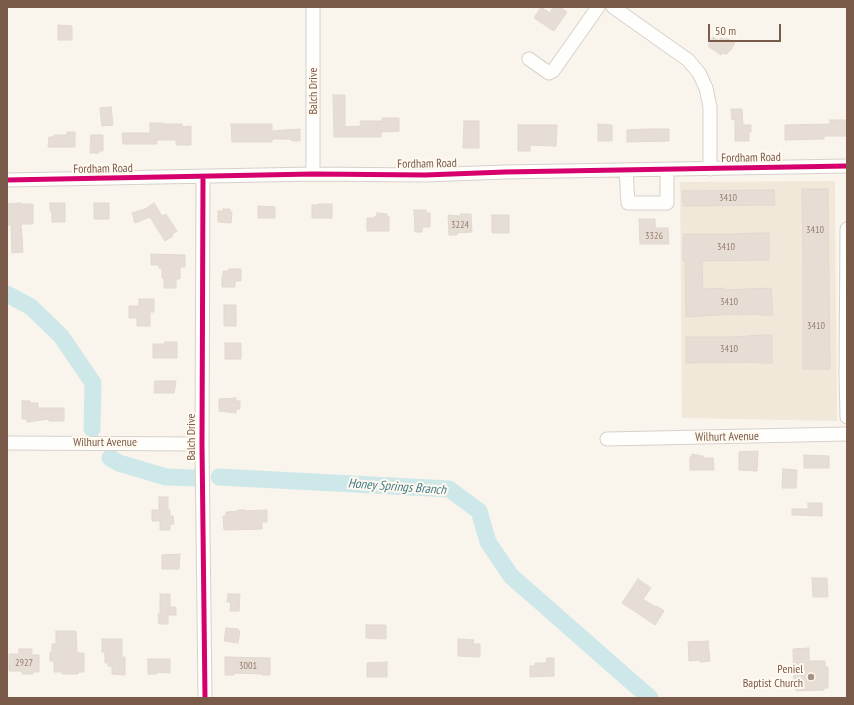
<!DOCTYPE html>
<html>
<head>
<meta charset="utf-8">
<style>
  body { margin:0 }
  #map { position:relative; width:854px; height:705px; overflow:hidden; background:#f9f5ed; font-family:"PT Sans Narrow",sans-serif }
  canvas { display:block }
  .frame { position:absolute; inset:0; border:8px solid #7a5b4a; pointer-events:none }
  .scale { position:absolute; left:708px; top:24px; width:73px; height:18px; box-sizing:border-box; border:2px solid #7a5b4a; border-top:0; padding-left:5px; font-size:12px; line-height:14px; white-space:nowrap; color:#7a5b4a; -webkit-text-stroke:3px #fff9f0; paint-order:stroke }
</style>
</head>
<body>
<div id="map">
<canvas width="854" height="705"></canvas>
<div class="frame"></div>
<div class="scale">50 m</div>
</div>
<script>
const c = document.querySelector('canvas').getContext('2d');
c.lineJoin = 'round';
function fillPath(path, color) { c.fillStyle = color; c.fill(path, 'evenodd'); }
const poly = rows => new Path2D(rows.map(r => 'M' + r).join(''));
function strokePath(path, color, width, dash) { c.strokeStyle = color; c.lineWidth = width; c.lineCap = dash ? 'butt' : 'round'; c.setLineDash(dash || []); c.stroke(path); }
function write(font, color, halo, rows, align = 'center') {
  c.font = font + ' "PT Sans Narrow",sans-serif'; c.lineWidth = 4; c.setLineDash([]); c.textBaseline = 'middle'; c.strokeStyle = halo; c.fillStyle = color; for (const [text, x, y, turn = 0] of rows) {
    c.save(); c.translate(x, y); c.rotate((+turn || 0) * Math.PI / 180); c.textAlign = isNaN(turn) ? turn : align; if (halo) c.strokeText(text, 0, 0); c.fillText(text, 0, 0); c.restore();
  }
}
fillPath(poly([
  [835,181,837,421,682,418,680,182]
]), '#f2e8da');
strokePath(poly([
  [7,294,31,307,61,336,93,383,92,429],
  [110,458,119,463,166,477,195,478],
  [219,477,449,489,479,511,488,542,511,576,650,698]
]), '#cee8ea', 17);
const building = poly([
  [541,7,550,13,553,7,560,7,567,12,554,31,534,18,541,7],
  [58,25,72,26,72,40,58,40,58,25],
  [713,37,719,41,721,38,725,40,726,38,735,43,731,50,730,50,727,54,722,53,721,55,708,46,713,37],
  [333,95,345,95,345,127,361,126,360,121,382,121,382,118,399,118,399,131,381,132,381,137,334,137,333,95],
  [111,107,113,125,102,126,100,108,111,107],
  [731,109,742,109,743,125,751,125,751,132,749,132,749,141,735,141,735,119,732,120,731,109],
  [830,120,847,120,847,136,824,136,824,139,785,140,785,125,830,124,830,120],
  [464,121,479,121,479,148,463,148,464,121],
  [150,123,163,123,163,124,182,124,182,127,191,126,191,145,176,145,176,140,157,140,157,144,123,144,122,133,150,133,150,123],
  [231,124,272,124,272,131,300,129,300,141,292,141,290,139,272,139,272,142,232,142,231,124],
  [598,124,612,125,612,141,598,141,598,124],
  [518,125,557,125,556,146,530,145,530,151,518,151,518,125],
  [650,129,669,129,669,141,627,142,627,130,650,129],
  [67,132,75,132,75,147,48,147,49,137,54,137,54,135,67,135,67,132],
  [91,135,103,135,103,151,99,151,99,153,90,153,91,135],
  [802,189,828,189,830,369,803,369,803,261,802,189],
  [774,190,775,205,683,206,682,191,774,190],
  [21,203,21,204,33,204,33,224,21,224,23,252,12,253,11,225,7,225,7,204,21,203],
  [50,203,65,203,65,222,52,222,52,214,50,209,50,203],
  [94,203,109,203,109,219,94,219,94,203],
  [154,203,162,216,166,214,177,231,172,234,173,236,165,241,150,217,135,223,132,213,145,209,154,203],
  [319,204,332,204,332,218,312,218,312,205,319,205,319,204],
  [258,206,275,207,275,218,258,218,258,206],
  [223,209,230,209,230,212,232,212,231,223,218,222,218,211,223,211,223,209],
  [414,210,426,210,426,213,430,213,430,227,422,227,422,232,415,232,414,210],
  [377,213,387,214,387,217,389,217,389,231,367,231,367,218,375,218,375,216,377,216,377,213],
  [461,214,471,214,472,232,457,233,457,235,449,235,448,215,461,216,461,214],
  [492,215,509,215,509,233,492,233,492,215],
  [639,219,655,219,655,228,668,228,669,244,640,244,639,219],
  [758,233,769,233,769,260,702,261,703,289,724,288,724,290,771,288,773,315,760,315,760,314,734,315,733,314,686,317,685,261,683,261,683,234,731,234,758,233],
  [151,254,185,255,185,267,180,267,180,279,176,279,176,288,164,288,164,278,162,278,162,268,159,268,159,265,151,265,151,254],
  [229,269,241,269,241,281,235,281,235,287,222,287,222,276,223,276,223,271,229,271,229,269],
  [139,299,154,299,154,312,150,312,150,326,137,326,137,318,129,318,129,306,139,306,139,299],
  [224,305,236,305,236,326,224,326,224,305],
  [761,335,772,335,772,363,759,363,759,362,686,363,686,337,734,337,761,335],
  [165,342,177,342,177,358,153,358,153,344,165,344,165,342],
  [225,343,241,343,241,359,225,359,225,343],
  [155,381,176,381,174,393,154,393,155,381],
  [236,398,236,401,240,401,240,409,236,409,236,413,219,411,219,399,236,398],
  [22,401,30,401,30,403,38,403,38,408,64,408,64,421,49,421,49,419,27,422,27,419,22,419,22,401],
  [758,451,757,471,739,470,739,452,758,451],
  [692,454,703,456,703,458,713,458,714,470,690,470,690,457,692,457,692,454],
  [804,455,829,456,829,468,804,468,804,455],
  [783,469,797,470,796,488,782,488,783,469],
  [159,497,168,497,168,510,170,510,170,516,173,516,174,524,170,524,170,530,160,530,160,521,152,521,152,510,159,510,159,497],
  [808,503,822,503,822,516,792,515,792,509,808,509,808,503],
  [238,510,246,510,246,511,267,510,267,522,262,522,262,529,224,530,223,516,226,516,226,512,238,511,238,510],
  [180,554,179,569,162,569,162,555,180,554],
  [812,578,827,578,828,597,813,597,812,578],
  [638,579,651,588,643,599,656,607,657,606,664,611,655,625,622,603,638,579],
  [160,594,170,594,170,607,176,607,176,615,168,615,168,624,159,624,158,614,160,614,160,594],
  [228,594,240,594,239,611,230,611,231,602,227,602,228,594],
  [366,625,386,625,386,639,366,638,366,625],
  [226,628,238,629,238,631,240,631,238,643,224,641,226,628],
  [56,631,76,631,77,653,84,653,84,672,78,672,78,674,62,674,62,672,54,672,54,661,50,661,50,652,52,652,52,644,56,644,56,631],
  [102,639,122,639,122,657,125,657,125,675,112,674,112,666,108,666,108,663,105,663,105,652,102,652,102,639],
  [458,639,474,640,473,644,480,644,480,657,458,656,458,639],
  [708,641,710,661,700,662,700,660,689,661,688,642,708,641],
  [809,648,809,661,825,661,825,667,828,667,828,688,824,688,824,690,796,691,796,688,794,688,793,649,809,648],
  [19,649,32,649,32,655,39,655,39,672,33,672,33,674,22,674,22,671,9,671,9,654,19,654,19,649],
  [225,657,270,658,270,675,262,675,262,674,234,673,234,675,225,675,225,657],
  [547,658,554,658,554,676,530,677,530,666,535,666,535,663,546,663,547,658],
  [148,659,170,659,170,673,157,672,157,674,148,674,148,659],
  [387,662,387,677,367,677,367,663,387,662]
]);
fillPath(building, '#e6ddd4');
strokePath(building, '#e2d8cf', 1);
const minor = poly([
  [313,7,313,174],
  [613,7,688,60,699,73,706,88,710,107,710,169],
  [529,59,549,73,553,71,598,7],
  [626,170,628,203,667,203,667,170],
  [203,177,202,444,205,698],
  [7,180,313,174,425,175,505,172,847,166],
  [847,229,846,376,847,417],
  [607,439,847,434],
  [7,443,202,444]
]);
strokePath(minor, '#d8d0ca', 15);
strokePath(minor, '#fefefc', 13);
strokePath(poly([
  [203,177,202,444,205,698],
  [7,180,313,174,425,175,505,172,847,166]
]), '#d6006c', 5);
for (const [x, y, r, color] of [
  [811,677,4,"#a69183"]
]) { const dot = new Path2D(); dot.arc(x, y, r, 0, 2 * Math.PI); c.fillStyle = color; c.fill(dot); strokePath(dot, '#fff9f0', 1.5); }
write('10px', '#977e6f', null, [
  ["3410",728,198],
  ["3224",460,225],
  ["3410",815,230],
  ["3326",654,236],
  ["3410",726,247],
  ["3410",729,302],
  ["3410",816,326],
  ["3410",729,349],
  ["2927",24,663],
  ["3001",248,666]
]);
write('12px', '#7a5b4a', '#fff9f0', [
  ["Balch Drive",314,91,-90],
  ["Fordham Road",751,158,-1],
  ["Fordham Road",427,164,-1],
  ["Fordham Road",103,169,-1],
  ["Balch Drive",192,437,-90],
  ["Wilhurt Avenue",727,437,-1],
  ["Wilhurt Avenue",105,443]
]);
write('12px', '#7a5b4a', '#fff9f0', [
  ["Peniel",803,670],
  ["Baptist Church",803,684]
], 'right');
write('italic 13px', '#3f7b87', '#fff9f0', [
  ["Honey Springs Branch",397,487,4]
]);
</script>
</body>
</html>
